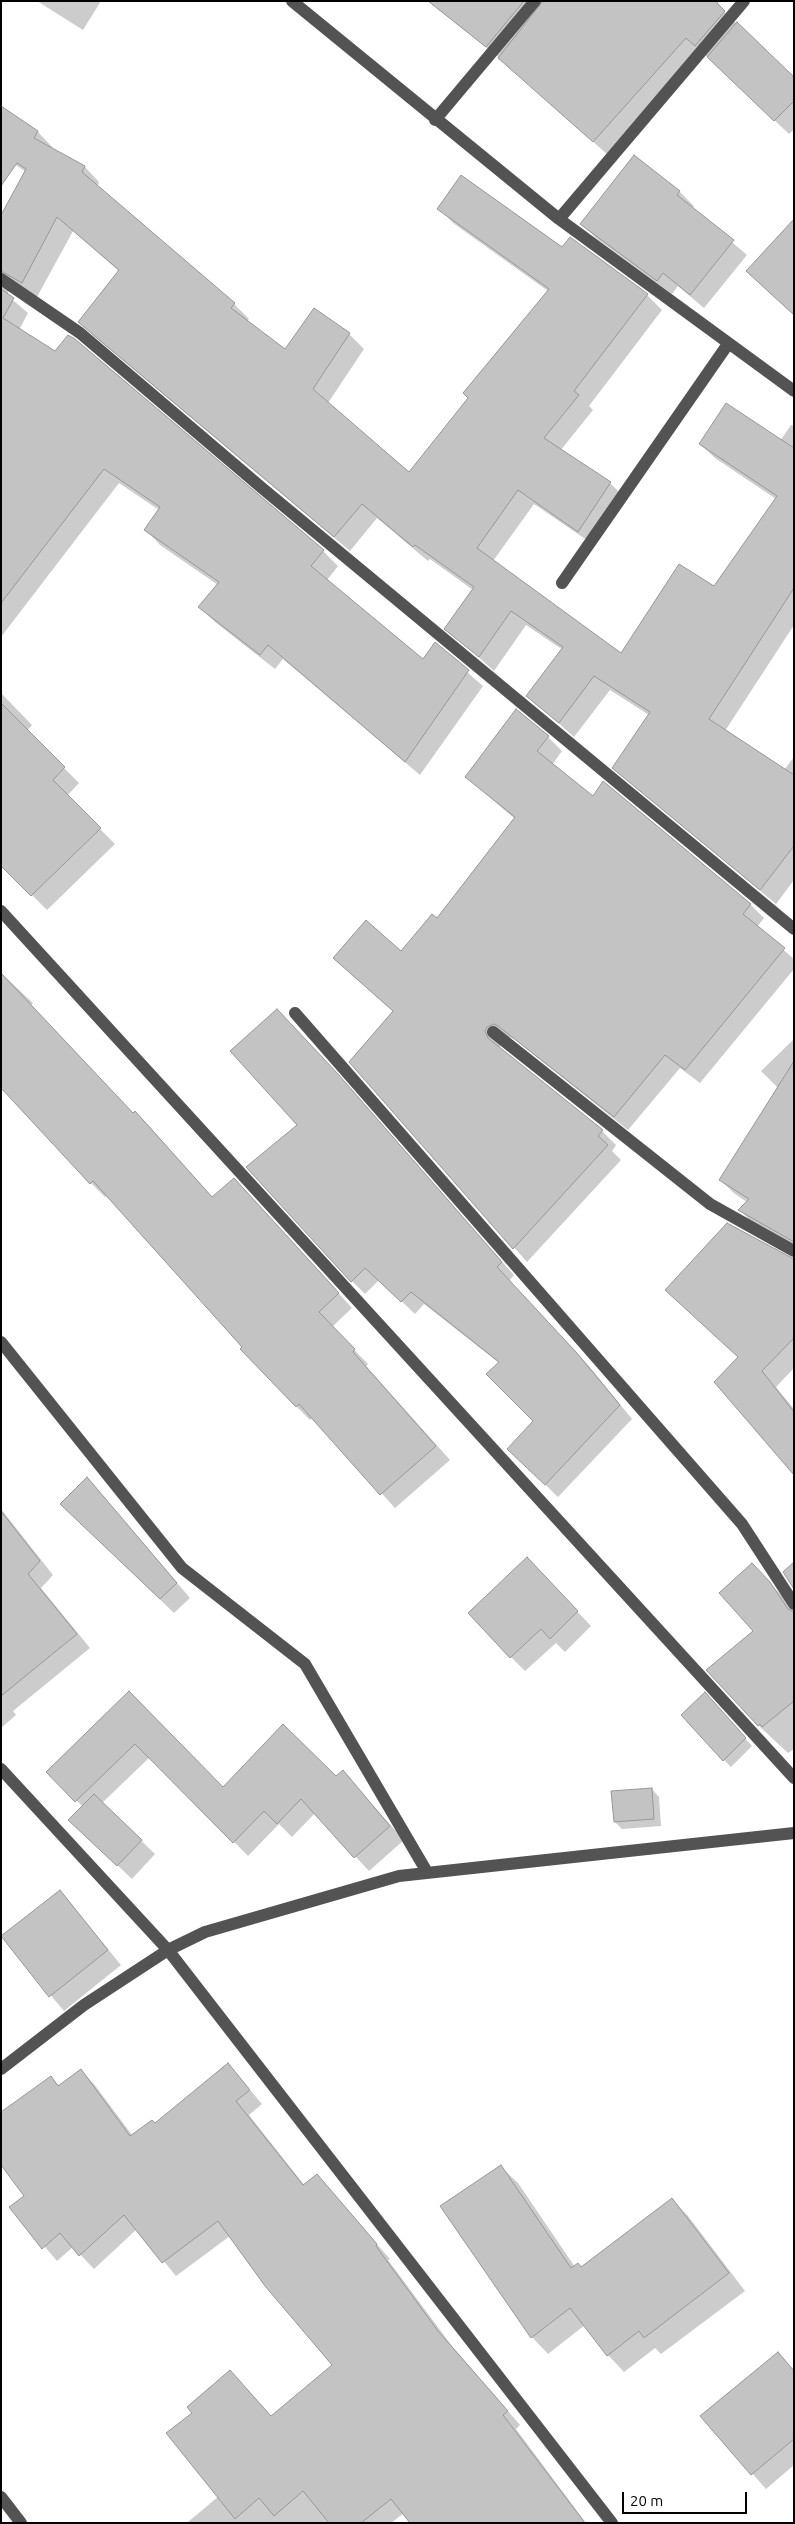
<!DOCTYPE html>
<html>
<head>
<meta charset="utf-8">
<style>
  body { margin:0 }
  #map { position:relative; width:795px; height:2524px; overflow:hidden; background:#fff; font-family:Ubuntu,sans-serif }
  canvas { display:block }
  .frame { position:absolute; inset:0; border:2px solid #000; pointer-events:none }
  .scale { position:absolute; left:622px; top:2492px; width:125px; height:22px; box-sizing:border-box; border:2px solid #000; border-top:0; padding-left:6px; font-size:15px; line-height:18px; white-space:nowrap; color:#000; -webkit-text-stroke:4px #fff; paint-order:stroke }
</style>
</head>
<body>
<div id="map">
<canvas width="795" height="2524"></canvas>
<div class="frame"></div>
<div class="scale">20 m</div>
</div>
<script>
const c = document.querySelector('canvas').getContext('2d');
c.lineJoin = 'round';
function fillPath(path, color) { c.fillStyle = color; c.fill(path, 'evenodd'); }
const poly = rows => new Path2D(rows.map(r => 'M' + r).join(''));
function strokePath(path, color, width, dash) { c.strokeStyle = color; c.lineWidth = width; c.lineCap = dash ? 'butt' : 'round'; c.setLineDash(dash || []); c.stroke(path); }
fillPath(poly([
  [37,1,101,1,83,30],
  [428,1,713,1,794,78,794,129,789,134,702,52,609,156,502,60],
  [1,107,38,132,52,147,51,149,85,167,99,182,97,187,234,304,249,319,247,321,286,351,349,334,364,349,328,403,409,474,470,398,548,291,453,223,439,208,562,249,647,295,662,310,589,406,593,410,560,451,610,483,625,498,594,545,534,504,493,561,621,654,714,588,776,499,715,458,700,444,780,441,791,425,794,426,794,625,725,731,784,770,794,757,794,880,776,904,614,768,649,715,610,690,574,737,528,696,563,650,526,625,494,671,446,628,473,590,430,559,428,561,377,518,350,551,95,337,80,322,120,272,73,231,37,297,9,290,7,295,28,313,19,330,56,353,74,340,323,551,338,566,327,580,423,661,435,644,483,686,420,775,283,659,275,669,215,622,200,607,218,585,160,545,146,530,159,510,119,483,1,637,1,217,26,172,1,155],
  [634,156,680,192,694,206,692,208,747,255,704,308,678,286,672,294,596,238,582,224],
  [1,693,32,725,27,731,79,783,67,796,115,844,47,910,1,864],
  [548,737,562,751,552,765,594,797,750,904,764,918,757,927,794,959,794,969,700,1083,680,1068,628,1130,514,1039,509,1037,501,1040,500,1049,602,1131,616,1145,612,1151,621,1160,527,1262,350,1062,394,1012,334,958,401,953,437,920,515,819,466,777],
  [1,973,33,1003,31,1005,133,1114,135,1112,149,1126,213,1198,248,1194,352,1308,332,1327,368,1364,366,1366,450,1460,395,1508,313,1417,310,1420,296,1406,107,1195,105,1197,91,1183,1,1086],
  [289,1024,514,1275,509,1281,589,1366,632,1419,558,1497,522,1462,535,1421,499,1363,424,1304,415,1314,379,1280,365,1294,352,1281,298,1125],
  [794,1039,794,1247,754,1225,740,1210,747,1202,735,1194,720,1180,778,1088,761,1071],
  [794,1259,794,1368,776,1387,794,1409,794,1471,739,1358],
  [87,1478,190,1598,174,1613,76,1518],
  [1,1509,53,1575,41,1588,90,1648,13,1711,16,1715,1,1728],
  [752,1565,785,1599,794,1612,794,1749,788,1753,759,1726,708,1670,755,1632],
  [541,1573,591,1626,565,1652,556,1643,525,1671,511,1657],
  [129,1693,223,1788,336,1778,343,1772,404,1840,369,1871,315,1813,292,1837,279,1824,248,1856,150,1757,102,1803,155,1854,132,1879,84,1834,83,1807,48,1772],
  [711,1701,752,1746,731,1767,724,1760],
  [652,1789,659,1797,661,1826,622,1829,615,1822],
  [60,1891,121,1965,64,2011,2,1937],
  [228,2064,262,2104,249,2115,305,2186,317,2176,390,2259,388,2260,452,2346,520,2425,516,2429,586,2523,412,2523,404,2513,391,2523,188,2522,219,2496,193,2413,230,2371,272,2417,334,2365,230,2236,176,2276,137,2229,94,2269,73,2247,57,2261,11,2207,26,2196,51,2077,60,2087,81,2071,94,2084,132,2135,155,2124],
  [501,2167,518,2183,575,2267,581,2268,672,2200,688,2216,745,2291,661,2354,655,2348,624,2372,608,2355,585,2325,548,2354,532,2337],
  [778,2354,794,2370,794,2465,766,2489,701,2416]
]), '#0003');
const building = poly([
  [428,1,524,1,486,47,428,1],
  [543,1,718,1,717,3,725,11,695,46,686,38,593,142,498,58,543,1],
  [737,22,794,77,794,101,774,121,707,57,737,22],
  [1,106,38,131,34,138,85,166,82,172,235,303,231,308,285,349,314,308,350,333,313,389,409,472,468,398,463,393,549,289,437,209,461,175,562,247,570,237,648,294,574,391,579,395,544,438,611,482,578,532,518,490,477,548,621,653,679,564,714,586,777,496,699,444,726,403,794,448,794,588,709,719,794,775,794,846,760,890,612,768,650,712,594,676,559,723,526,696,563,647,511,611,479,657,444,629,474,587,415,545,413,547,362,504,334,537,78,322,119,270,57,217,22,283,1,271,1,215,26,169,17,163,1,186,1,106],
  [634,155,680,191,677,195,734,240,690,295,663,273,657,281,580,224,634,155],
  [794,219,794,315,746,271,794,219],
  [1,289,14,298,3,318,55,351,68,335,75,339,324,550,311,566,423,659,435,642,469,670,405,762,268,645,260,655,198,607,219,582,144,530,160,507,104,469,1,603,1,289],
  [1,703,65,767,53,780,101,828,31,896,1,866,1,703],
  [516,709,549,736,537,751,593,796,603,781,751,904,743,914,785,948,685,1070,665,1055,614,1117,498,1026,494,1024,487,1027,485,1031,488,1038,603,1130,598,1136,608,1145,513,1249,349,1062,393,1011,333,958,366,920,401,951,432,914,437,918,515,817,465,777,516,709],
  [1,973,133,1113,135,1111,212,1197,234,1178,339,1293,319,1312,355,1349,353,1352,436,1446,380,1495,299,1404,296,1407,240,1349,242,1347,93,1181,90,1184,1,1088,1,973],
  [277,1009,338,1074,502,1262,497,1267,576,1352,620,1405,545,1485,507,1449,533,1421,486,1374,499,1362,411,1292,401,1302,365,1268,351,1282,246,1167,297,1125,230,1051,277,1009],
  [794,1061,794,1242,738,1210,749,1199,719,1180,794,1061],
  [727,1223,794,1259,794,1338,762,1371,794,1412,794,1475,714,1382,738,1357,665,1290,727,1223],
  [87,1477,177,1583,160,1599,60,1504,87,1477],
  [1,1511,40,1561,28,1574,77,1634,1,1696,1,1511],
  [527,1557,578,1611,550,1639,541,1629,510,1658,468,1613,527,1557],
  [794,1562,794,1589,783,1572,794,1562],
  [752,1563,770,1582,788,1609,794,1612,794,1701,762,1727,760,1724,758,1726,706,1670,753,1631,719,1593,752,1563],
  [129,1691,223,1787,283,1724,336,1776,343,1770,390,1826,354,1858,301,1799,277,1824,264,1811,233,1843,135,1744,75,1802,46,1772,129,1691],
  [705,1692,746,1738,723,1761,681,1715,705,1692],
  [652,1788,654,1819,614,1822,611,1791,652,1788],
  [94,1794,142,1840,117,1866,68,1820,94,1794],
  [60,1890,108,1950,49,1997,1,1936,60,1890],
  [228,2063,250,2090,236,2101,303,2185,317,2174,377,2244,376,2246,438,2331,508,2411,503,2415,585,2523,410,2523,391,2499,361,2523,329,2523,303,2491,274,2516,259,2498,235,2519,166,2433,192,2413,187,2407,230,2370,271,2416,332,2365,265,2286,218,2221,162,2263,124,2215,79,2256,60,2233,42,2249,9,2207,24,2196,1,2165,1,2112,51,2076,58,2086,81,2069,130,2136,152,2120,155,2123,228,2063],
  [501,2165,571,2268,578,2263,581,2267,672,2198,729,2273,644,2338,639,2331,607,2356,570,2308,531,2338,440,2206,501,2165],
  [778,2352,794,2371,794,2439,751,2475,700,2416,778,2352]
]);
fillPath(building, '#c3c3c3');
strokePath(building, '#979797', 1);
strokePath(poly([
  [292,1,559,219,794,391],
  [435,120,535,1],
  [559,219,744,1],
  [1,279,80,333,262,488,794,929],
  [562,583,728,344],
  [1,911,794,1778],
  [295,1013,742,1524,794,1604],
  [493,1032,710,1204,794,1251],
  [1,1342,182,1568,305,1664,427,1872],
  [1,1769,168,1950,612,2523],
  [1,2069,84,2005,168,1950,205,1932,399,1876,794,1833],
  [1,2497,21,2523]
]), '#535353', 12);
</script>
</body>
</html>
